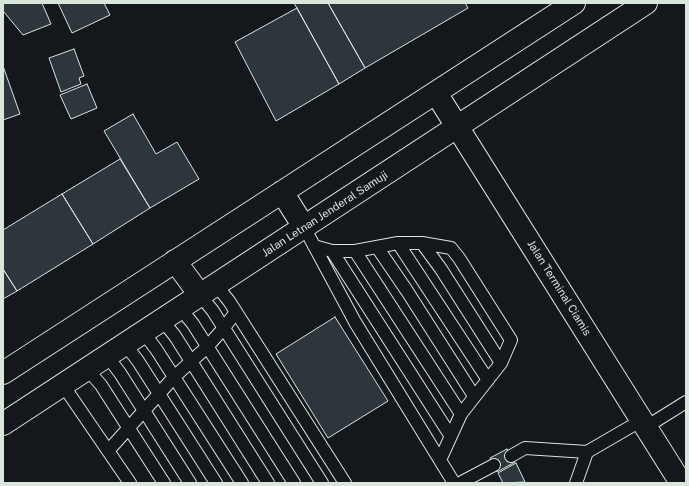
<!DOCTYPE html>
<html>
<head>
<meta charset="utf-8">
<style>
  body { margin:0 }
  #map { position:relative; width:689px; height:486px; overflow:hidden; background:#14181c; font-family:"Public Sans",sans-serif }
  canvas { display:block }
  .frame { position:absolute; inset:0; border:4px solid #d8e6dc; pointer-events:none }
</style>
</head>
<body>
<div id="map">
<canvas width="689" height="486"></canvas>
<div class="frame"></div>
</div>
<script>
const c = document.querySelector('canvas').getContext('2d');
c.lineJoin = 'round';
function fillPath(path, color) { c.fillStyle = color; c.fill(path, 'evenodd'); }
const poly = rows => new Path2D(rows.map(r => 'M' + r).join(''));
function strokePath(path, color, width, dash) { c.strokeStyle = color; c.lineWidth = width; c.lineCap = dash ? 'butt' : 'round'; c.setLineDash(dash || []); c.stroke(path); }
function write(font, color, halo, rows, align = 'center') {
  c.font = font + ' "Public Sans",sans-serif'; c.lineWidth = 3; c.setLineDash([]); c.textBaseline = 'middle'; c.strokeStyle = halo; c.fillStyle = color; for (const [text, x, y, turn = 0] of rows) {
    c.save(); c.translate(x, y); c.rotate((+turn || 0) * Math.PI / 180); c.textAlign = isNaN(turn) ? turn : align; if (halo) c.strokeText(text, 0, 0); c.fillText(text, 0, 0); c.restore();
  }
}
const building = poly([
  [3,3,42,3,51,24,23,35,4,12,3,13,3,3],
  [58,3,104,3,110,15,72,33,58,3],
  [294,3,328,3,365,68,339,84,294,3],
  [328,3,465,3,468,8,365,68,328,3],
  [297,8,339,84,276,121,235,42,297,8],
  [74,49,84,76,79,78,81,84,61,92,49,58,74,49],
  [3,66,20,114,3,120,3,66],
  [87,84,97,108,71,119,60,95,87,84],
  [133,114,156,154,177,142,199,179,150,208,104,131,133,114],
  [120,159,150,208,93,244,62,194,120,159],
  [62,194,93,244,17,291,3,269,3,230,62,194],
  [3,269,17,291,3,299,3,269],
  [335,317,388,401,328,438,276,354,335,317],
  [507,449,515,462,497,472,490,458,507,449],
  [516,463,525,482,503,483,498,473,516,463]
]);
fillPath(building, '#2c363c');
strokePath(building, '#d8e6dc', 1);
const lane = poly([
  [304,227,355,322,454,483],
  [398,243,488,380],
  [422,243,441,269,501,363],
  [314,246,332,251,355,251,398,243,422,243,451,248,459,258,511,340,501,363,461,414,440,460],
  [377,247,407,291,474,396],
  [332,251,450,435],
  [355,251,461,414],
  [216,285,229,301,345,483],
  [200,295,213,311,322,483],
  [180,308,193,324,294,483],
  [162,320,175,336,268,483],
  [143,332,156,349,242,483],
  [125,344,138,361,216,483],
  [107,356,120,373,190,483],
  [87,369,101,385,164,483],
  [63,385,130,483],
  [646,427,686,402],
  [108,451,174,377,207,347,223,329,236,312],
  [511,456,525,448,587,452,642,420],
  [460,483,494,465],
  [576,483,587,452]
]);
const secondary = poly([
  [436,93,681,483],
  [282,192,304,227],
  [175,261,200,295],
  [3,373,574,3],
  [3,424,646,3]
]);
strokePath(lane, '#d8e6dc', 14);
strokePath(secondary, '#d8e6dc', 24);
strokePath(lane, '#14181c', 12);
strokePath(secondary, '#14181c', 22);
write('11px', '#d8e6dc', '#14181c', [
  ["Jalan Letnan Jenderal Samuji",325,214,-33],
  ["Jalan Terminal Ciamis",559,288,58]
]);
</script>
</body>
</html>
